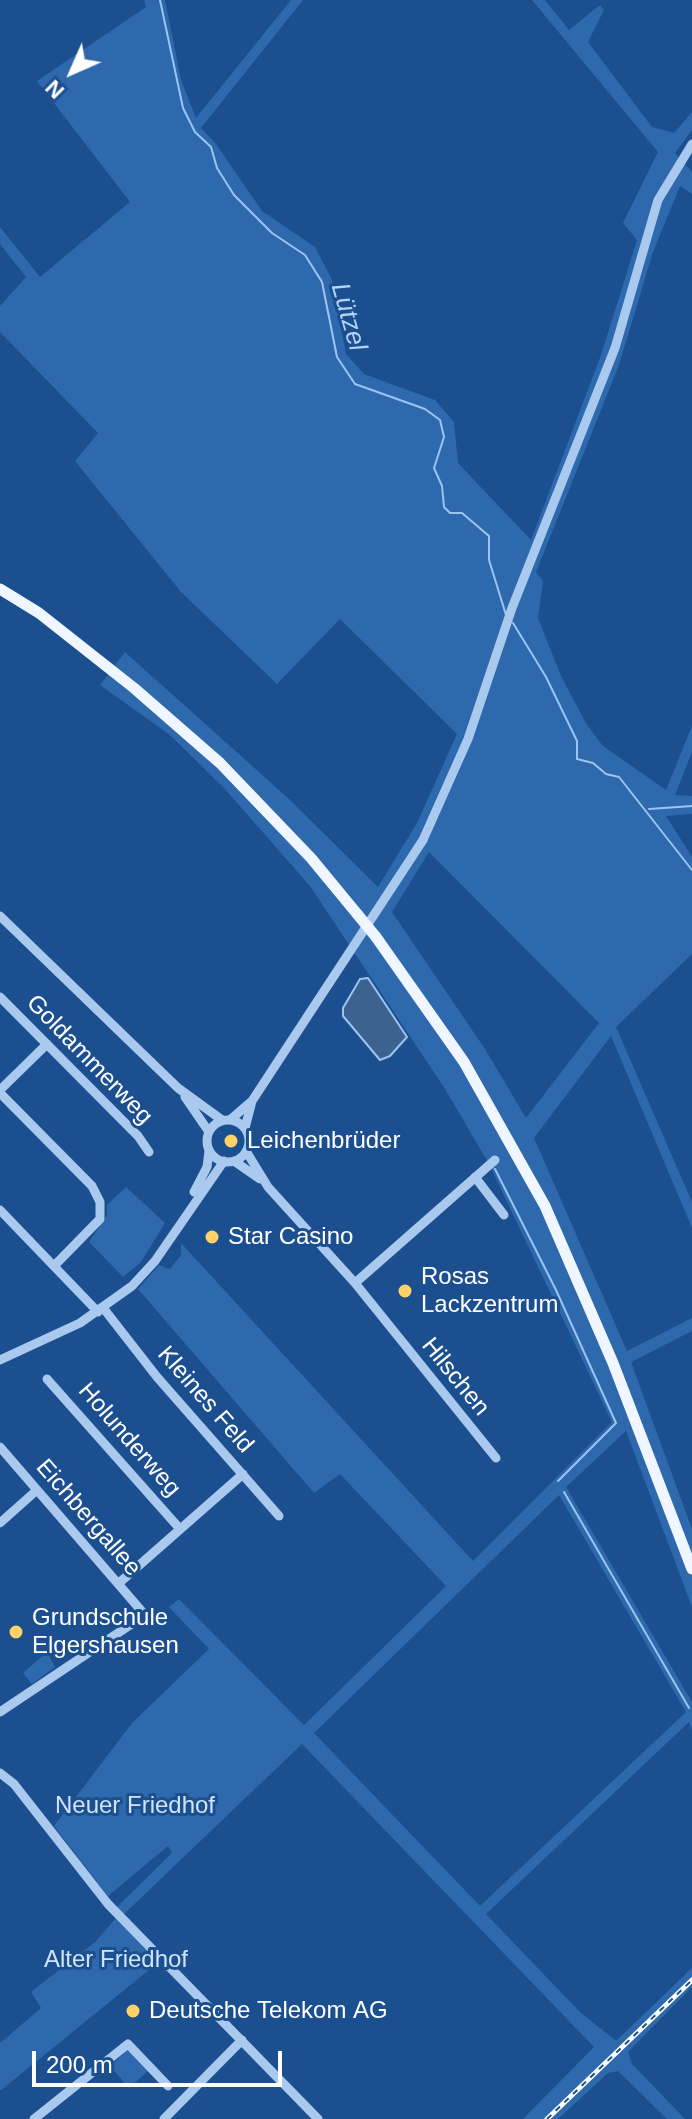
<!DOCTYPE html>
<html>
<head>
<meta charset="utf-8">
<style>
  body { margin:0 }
  #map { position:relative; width:692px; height:2119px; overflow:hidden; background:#1b4f8f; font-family:Arial,sans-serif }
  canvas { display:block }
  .north { position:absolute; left:32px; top:32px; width:80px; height:80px; -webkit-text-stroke:6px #1b4f8f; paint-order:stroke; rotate:225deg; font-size:22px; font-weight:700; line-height:32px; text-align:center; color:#fff }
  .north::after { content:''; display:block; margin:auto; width:28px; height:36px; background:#fff; clip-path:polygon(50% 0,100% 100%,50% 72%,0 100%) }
  .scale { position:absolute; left:32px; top:2051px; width:250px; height:36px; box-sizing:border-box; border:4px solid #fff; border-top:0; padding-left:10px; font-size:24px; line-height:28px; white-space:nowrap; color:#fff; -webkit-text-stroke:6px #1b4f8f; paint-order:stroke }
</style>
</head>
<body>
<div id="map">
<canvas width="692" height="2119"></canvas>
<div class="north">N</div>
<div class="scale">200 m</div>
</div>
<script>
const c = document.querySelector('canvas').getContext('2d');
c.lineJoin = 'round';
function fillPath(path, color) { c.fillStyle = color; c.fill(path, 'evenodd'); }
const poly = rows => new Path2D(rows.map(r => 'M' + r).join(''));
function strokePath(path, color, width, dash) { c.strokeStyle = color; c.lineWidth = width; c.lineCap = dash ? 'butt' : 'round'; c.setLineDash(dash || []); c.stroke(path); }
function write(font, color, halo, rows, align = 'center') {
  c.font = font + ' Arial,sans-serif'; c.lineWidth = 6; c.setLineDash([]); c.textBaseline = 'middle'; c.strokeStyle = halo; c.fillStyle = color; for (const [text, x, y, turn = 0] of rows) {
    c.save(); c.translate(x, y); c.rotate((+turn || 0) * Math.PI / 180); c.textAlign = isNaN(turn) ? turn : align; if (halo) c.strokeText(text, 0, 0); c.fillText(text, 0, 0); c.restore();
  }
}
fillPath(poly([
  [144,0,165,0,181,80,196,118,291,0,303,0,201,128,216,144,262,211,315,247,332,280,346,354,364,374,435,400,454,422,458,463,531,540,601,355,637,240,623,223,658,152,532,0,545,0,569,30,600,5,604,10,588,42,652,127,674,133,692,112,692,130,675,153,692,172,692,194,680,186,653,252,619,365,536,572,543,581,538,618,561,676,587,725,603,746,666,790,692,726,692,752,675,795,692,796,692,814,666,816,692,857,692,954,616,1027,692,1202,692,1228,611,1036,534,1138,627,1351,692,1318,692,1331,631,1362,692,1529,692,1607,626,1431,566,1487,692,1702,692,1730,689,1722,486,1914,580,2012,616,2041,692,1968,692,1987,628,2052,632,2064,685,2119,667,2119,618,2071,608,2073,558,2119,523,2119,594,2047,302,1744,123,1915,117,1907,172,1853,168,1846,108,1896,54,1826,132,1723,209,1649,169,1607,179,1599,304,1725,446,1586,340,1474,314,1493,138,1289,159,1265,170,1269,181,1255,181,1243,473,1561,612,1422,489,1164,445,1089,310,886,224,788,170,735,100,685,125,652,289,799,378,887,417,823,457,734,340,619,277,684,181,592,75,461,98,433,0,332,0,306,26,277,0,244,0,227,40,277,130,202,37,81,146,7],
  [429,852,599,1023,526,1118,485,1049,392,912],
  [559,1495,686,1712,480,1906,314,1733],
  [126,1187,165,1223,141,1262,123,1277,89,1242,107,1215,107,1205],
  [47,1652,55,1667,32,1684,23,1673],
  [116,1918,160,1961,0,2091,0,2043,41,2008,31,1992,95,1942],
  [129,2049,148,2071,129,2088,110,2066]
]), '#2e69ad');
const water = poly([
  [368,978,407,1037,390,1056,380,1060,343,1016,343,1008,360,979,368,978]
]);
fillPath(water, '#3c6290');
strokePath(water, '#9cc4f0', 2);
strokePath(poly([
  [160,0,183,108,195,132,211,147,217,168,234,195,272,233,305,255,322,282,337,357,355,384,425,409,440,420,444,437,434,468,442,486,444,507,450,513,462,513,489,536,489,560,506,615],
  [513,623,546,677,577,741,577,759,593,763,606,774,619,777,692,870],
  [649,809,692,806],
  [495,1169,556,1290,616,1423,558,1481],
  [564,1492,689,1708]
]), '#9cc4f0', 2);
strokePath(poly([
  [0,916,178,1088,222,1120],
  [0,997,138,1136,149,1152],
  [0,1090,47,1044],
  [0,1093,92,1186,100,1202,100,1219,54,1266],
  [185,1097,209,1132],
  [230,1120,252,1101,423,840,468,739,512,608,615,348,658,200,692,144],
  '207 1141a21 21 0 1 1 42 0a21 21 0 1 1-42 0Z',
  [245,1128,252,1101],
  [246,1151,268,1187,355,1283,496,1458],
  [234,1161,260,1179],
  [475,1177,504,1215],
  [194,1192,207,1167,209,1151],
  [0,1210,98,1312],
  [355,1283,495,1160],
  [104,1309,157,1377,279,1516],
  [0,1360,80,1323,132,1286,155,1261,224,1161],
  [47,1379,180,1529],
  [0,1447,145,1615,0,1712],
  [0,1523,37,1490],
  [119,1583,243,1474],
  [0,1773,14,1784,108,1904,318,2119],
  [34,2119,128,2044,168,2086],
  [164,2119,242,2040]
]), '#a9c9ee', 9);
strokePath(poly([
  [0,589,39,613,134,688,220,763,311,858,358,915],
  [376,937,464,1062,545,1206,613,1363,692,1569]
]), '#f0f6ff', 11);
const rail = poly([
  [547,2119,692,1980]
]);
strokePath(rail, '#fff', 5);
strokePath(rail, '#1b4f8f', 2, [6]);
strokePath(poly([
  [358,915,376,937]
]), '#f0f6ff', 11);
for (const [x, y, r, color] of [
  [231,1141,8,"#ffd166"],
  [212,1237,8,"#ffd166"],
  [405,1291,8,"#ffd166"],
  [16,1632,8,"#ffd166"],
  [133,2011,8,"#ffd166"]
]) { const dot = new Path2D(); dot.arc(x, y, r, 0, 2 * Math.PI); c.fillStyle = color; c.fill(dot); strokePath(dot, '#1b4f8f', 3); }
write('24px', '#fff', '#1b4f8f', [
  ["Goldammerweg",89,1060,46],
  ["Hilschen",455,1377,51],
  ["Kleines Feld",205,1400,49],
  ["Holunderweg",129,1440,49],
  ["Eichbergallee",88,1518,49]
]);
write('24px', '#fff', '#1b4f8f', [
  ["Leichenbrüder",247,1141],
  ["Star Casino",228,1237],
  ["Rosas",421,1277],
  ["Lackzentrum",421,1305],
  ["Grundschule",32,1618],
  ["Elgershausen",32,1646],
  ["Deutsche Telekom AG",149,2011]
], 'left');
write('24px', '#cfe3fa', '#1b4f8f', [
  ["Neuer Friedhof",135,1806],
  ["Alter Friedhof",116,1960]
]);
write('italic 26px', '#b5d3f5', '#1b4f8f', [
  ["Lützel",348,317,74]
]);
</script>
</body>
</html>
